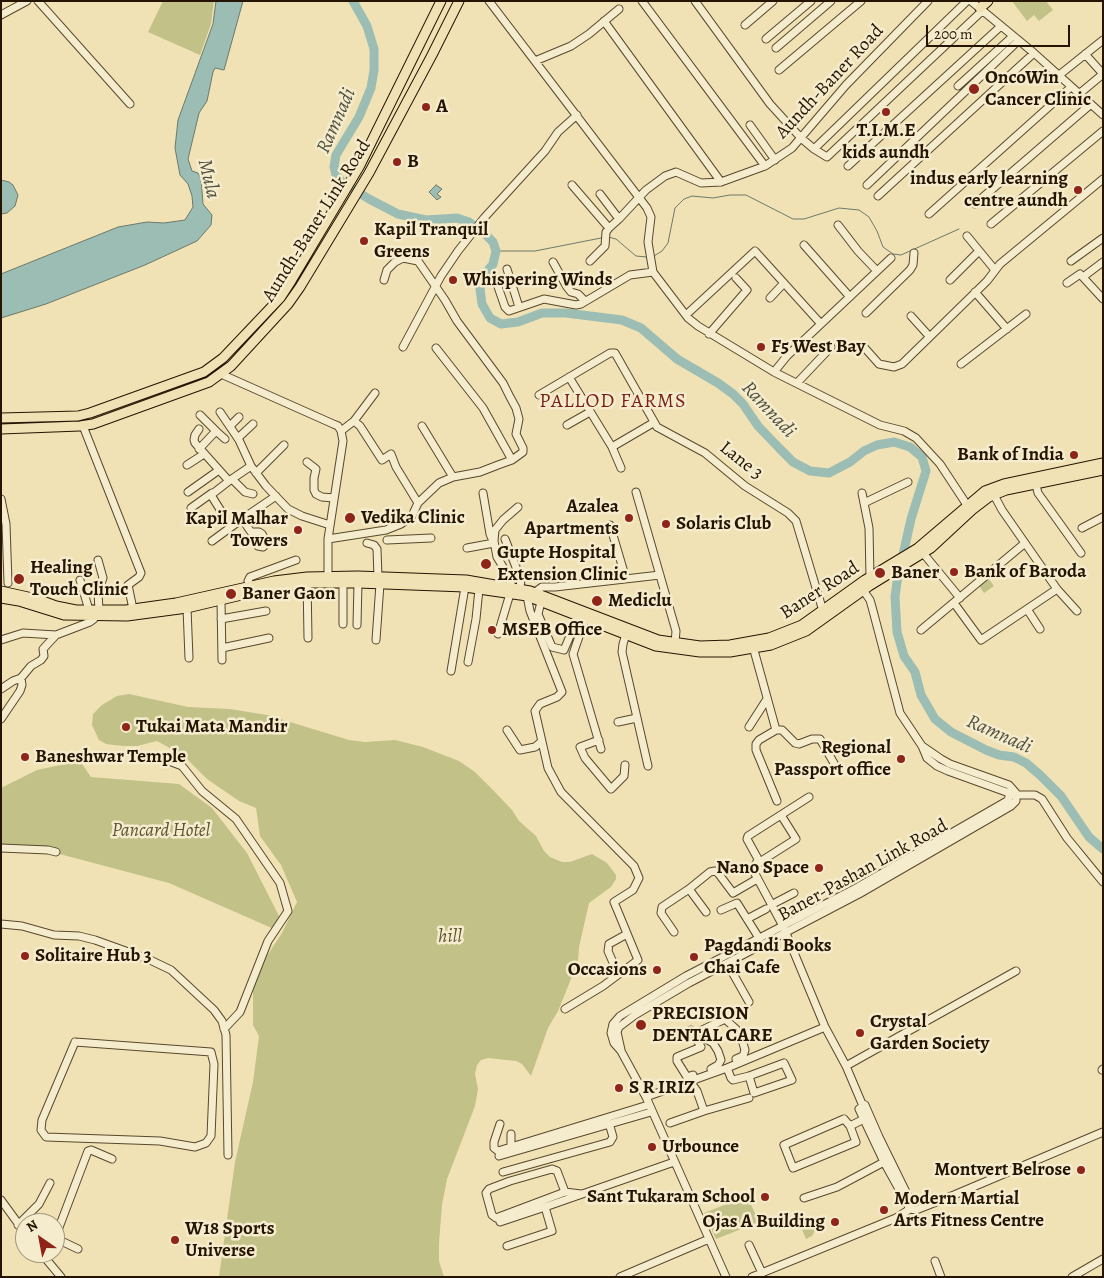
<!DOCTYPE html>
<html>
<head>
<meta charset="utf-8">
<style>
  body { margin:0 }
  #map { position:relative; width:1104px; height:1278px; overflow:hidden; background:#f0e2b4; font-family:Alegreya,serif }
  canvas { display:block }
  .frame { position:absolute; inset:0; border:2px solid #251400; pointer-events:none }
  .north { position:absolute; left:15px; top:1213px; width:50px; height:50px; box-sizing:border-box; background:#f5ecce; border:1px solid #a2967c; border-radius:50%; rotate:327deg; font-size:14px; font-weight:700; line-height:20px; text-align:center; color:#251400 }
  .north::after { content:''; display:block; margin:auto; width:18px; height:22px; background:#8f2418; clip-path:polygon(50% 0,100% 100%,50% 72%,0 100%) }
  .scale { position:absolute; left:926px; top:25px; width:144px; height:22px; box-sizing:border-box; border:2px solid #251400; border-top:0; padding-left:6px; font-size:15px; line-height:18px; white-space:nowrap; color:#251400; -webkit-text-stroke:4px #f5ecce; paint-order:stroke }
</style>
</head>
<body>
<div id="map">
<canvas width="1104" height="1278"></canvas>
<div class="frame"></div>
<div class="north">N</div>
<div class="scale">200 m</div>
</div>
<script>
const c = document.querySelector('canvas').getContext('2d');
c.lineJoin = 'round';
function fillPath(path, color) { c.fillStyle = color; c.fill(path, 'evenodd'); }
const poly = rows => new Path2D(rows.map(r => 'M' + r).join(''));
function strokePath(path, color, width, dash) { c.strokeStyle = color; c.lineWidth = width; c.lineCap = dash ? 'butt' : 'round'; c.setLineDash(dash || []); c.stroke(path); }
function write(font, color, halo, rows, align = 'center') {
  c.font = font + ' Alegreya,serif'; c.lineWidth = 5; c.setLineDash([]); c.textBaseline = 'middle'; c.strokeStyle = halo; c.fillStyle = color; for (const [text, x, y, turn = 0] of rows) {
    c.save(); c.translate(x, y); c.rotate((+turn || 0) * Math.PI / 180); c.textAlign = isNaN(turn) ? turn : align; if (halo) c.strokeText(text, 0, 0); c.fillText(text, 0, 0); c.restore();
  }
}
fillPath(poly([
  [163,1,214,1,211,24,200,55,148,32],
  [1012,1,1046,1,1053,10,1039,21,1034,15,1027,21],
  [988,578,994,586,984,593,979,586],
  [129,694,188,707,230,709,267,715,349,740,365,742,395,740,423,747,459,761,475,772,493,790,512,810,519,821,536,836,544,851,550,857,562,862,570,862,592,854,607,863,616,875,616,879,611,887,589,903,579,947,578,962,558,1011,548,1028,531,1076,522,1064,516,1061,488,1058,481,1060,477,1065,475,1074,478,1089,475,1106,447,1179,442,1205,439,1243,439,1261,444,1277,219,1277,235,1162,253,1082,259,1036,253,1025,253,977,282,933,297,902,281,865,260,836,256,808,239,801,207,779,184,756,157,741,137,746,123,746,106,744,99,740,92,725,93,714,102,705,117,696],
  [80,761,91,777,179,784,212,808,247,853,279,916,274,929,169,883,37,848,1,845,1,788,37,770],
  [747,1196,759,1222,716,1239,704,1213],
  [810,1223,815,1231,812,1236,806,1239,801,1227]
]), '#c1c188');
const water = poly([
  [216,1,243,1,224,70,215,68,213,72,207,101,199,113,188,159,192,171,198,173,201,178,203,204,212,215,211,225,197,241,145,265,46,304,1,318,1,274,118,227,147,222,164,223,185,220,193,207,192,196,188,184,180,175,175,148,178,120,213,24,216,1],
  [1,180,9,182,13,185,18,195,15,206,7,213,1,214,1,180],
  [436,185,442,189,437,194,441,197,437,200,429,192,436,185]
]);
fillPath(water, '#9bbdb3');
strokePath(water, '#6c796b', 1);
strokePath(poly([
  [608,237,616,239,636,256,647,257],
  [496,251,535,251,601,238],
  [654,256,662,251,668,243,675,208,684,199,692,196,713,198,730,195,746,195,793,219,804,219,839,208,859,210,869,217,877,231,883,247,893,254,901,255,959,229]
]), '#6c796b', 1);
strokePath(poly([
  [353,1,367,26,374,49,374,70,371,88,359,117,336,155,334,167,336,175,342,182,369,199,398,214,426,220,457,218,469,222,486,235,493,242,496,251,493,264,486,273,480,289,482,304,490,318,501,324,518,322,542,313,566,313,622,320,641,328,677,359,718,383,733,394,743,404,758,426,780,449,793,462,810,471,829,473,850,462,864,451,877,445,894,442,910,447,922,457,926,471,911,519,897,582,895,597,897,632,904,656,915,672,921,695,935,719,951,732,986,750,999,755,1014,757,1026,763,1040,775,1061,796,1089,837,1103,849]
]), '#9bbdb3', 9);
const minor = poly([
  [38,1,130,104],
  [489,1,647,208,651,217,648,242,653,272,688,318,698,326,774,372,880,425,904,431,916,438,940,464,967,505],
  [642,1,765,166],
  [695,1,770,104,801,138,814,149,827,157,982,11],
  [971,1,1034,53,1103,115],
  [1,15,27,1],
  [604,21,721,182],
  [745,25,773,1],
  [766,39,811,1],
  [776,48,831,1],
  [1085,54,1103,74],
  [535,61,571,46,589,34,619,9],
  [779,70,861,1],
  [1058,76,1103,40],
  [958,86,1013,36],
  [1079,94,1103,74],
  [750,125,775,160],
  [814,149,967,1],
  [848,166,1001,26],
  [572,185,609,228],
  [867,185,1018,41],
  [600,194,619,219],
  [878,196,1034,53],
  [975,204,1091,104],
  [929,214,1071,87],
  [991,224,1103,131],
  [838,225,858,251,877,271],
  [967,236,995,270],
  [804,245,850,297],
  [590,261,605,246,606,232,609,228,619,219,646,190,665,176,676,172,701,183,721,182,765,166,792,148,846,85,928,1],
  [1071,261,1103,238],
  [553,262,567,287,571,292,578,294,585,301],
  [507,269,519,307],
  [1083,277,1103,262],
  [950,280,979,251],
  [496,281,505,307,509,311,544,299,576,305,581,304,630,275,653,272],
  [1067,283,1080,274,1103,299],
  [975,292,1007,329],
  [770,298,784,283],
  [866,313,910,270,913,265,914,253],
  [686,315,755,251,821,324],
  [911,316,929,336],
  [709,334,747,290,736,278],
  [863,346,879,364,894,367,902,364,987,281,1000,264,1103,179],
  [403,347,441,276,458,251,484,218,545,151,558,132,577,115],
  [436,348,483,408,512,460],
  [961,364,1026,314],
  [774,372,787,356,891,258],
  [221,374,331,423,338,426,341,431,343,441,328,539,328,581],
  [569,377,612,447,621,468],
  [797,383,831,347],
  [539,395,610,353,615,353,657,427,705,453,745,486,788,513,796,521,823,611],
  [220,412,239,440,251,466,266,486,288,509,302,516,330,525],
  [354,421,375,393],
  [567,425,590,412],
  [83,426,141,573,139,577,128,585,133,609],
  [230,426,239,417],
  [422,426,453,477],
  [199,429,195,435,194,440,195,443,229,481,251,466],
  [216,431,225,439],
  [341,431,354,421,360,426,382,460,391,454,396,467,418,503],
  [238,438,253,424],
  [612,447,653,423],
  [199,449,216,431,200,415],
  [307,462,316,469,314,478,314,490,316,494,322,497,334,498],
  [187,465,204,454],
  [256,473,284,445],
  [232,479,245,492,253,494],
  [1036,485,1038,493,1081,553],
  [188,492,219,470],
  [636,492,676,631,675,643],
  [483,493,490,534,493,541],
  [862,493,869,528,870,577],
  [994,495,1002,510,1057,589,1077,611],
  [1,499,6,524,8,583],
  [864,503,908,482],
  [191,508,212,493],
  [221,511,211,495,229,481],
  [610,525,626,579],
  [1082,528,1103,517],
  [328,539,386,530,401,524,412,516,418,503,439,483,453,477,480,472,498,465,512,460,523,452,523,448,516,434,519,419,516,408,510,397,503,383,457,321,445,300,418,261,403,258,395,262,387,270,384,280],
  [505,539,521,580,519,594],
  [251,540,258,546,263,547,267,543,262,534,259,532,251,532,242,519,276,496],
  [387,540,431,538],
  [212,541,242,519],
  [367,543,374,545,377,549,378,577],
  [467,548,494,543],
  [923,553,960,598],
  [98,560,103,578,98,592,99,610],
  [307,579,308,638],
  [80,580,89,610],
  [250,587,248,581,250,577,296,560],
  [535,592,542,587,555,587,660,575],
  [529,593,527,596,530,611,562,692,557,697,540,704,535,711,548,768,561,792,634,866,639,878,633,890,614,902,638,960,603,986,565,1009],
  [221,601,222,660],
  [541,602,538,614,552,647,564,650,578,617],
  [954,603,981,640,1057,589],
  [187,608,189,658],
  [1027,609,1040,629],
  [221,619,266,611],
  [585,619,573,654,601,749],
  [343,624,343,583],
  [357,625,358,583],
  [921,630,1025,543],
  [498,634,512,587,509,577,497,557,494,541,495,530,503,520,518,507],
  [626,634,623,644,622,652,648,766],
  [1,640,23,633,56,635],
  [376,640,380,584],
  [752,643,776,730,759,740,756,744,756,750,777,801],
  [222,648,269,638],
  [468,662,476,619,479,589],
  [451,671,465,587],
  [1,689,13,681,21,678,31,666,41,660,44,656,43,649,56,635,90,622,94,619,94,612],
  [1,719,20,691,22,685,21,678],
  [618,722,637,718],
  [749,727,767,699],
  [507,730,520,750,535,747,541,742],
  [776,730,782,730,795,743,799,744,812,739,820,739,835,765],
  [599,740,580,747,585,758,611,789,624,776,625,765],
  [156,756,182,766,202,791,236,819,280,883,288,911,268,941,240,1012,224,1029],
  [1013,795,1035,795,1042,799,1067,838,1103,882],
  [781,815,796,839,755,865,753,870,783,926,825,1027,846,1066,863,1106],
  [1,848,48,850,56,852],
  [756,864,758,859,747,839,748,836,809,797],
  [689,889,710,872,715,871,718,873,733,893,757,879],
  [771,905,794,893],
  [721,910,737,903,759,938],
  [747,919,766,909],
  [1,924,22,926,54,935,79,936,95,940,148,959,171,970,214,1010,222,1021,226,1035,228,1155],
  [674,932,661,913,662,907,689,889,706,912],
  [727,963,749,1002],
  [618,974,608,951,609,944,627,934],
  [691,1030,701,1047,677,1057,677,1061,687,1077,693,1075],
  [694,1034,725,1019,736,1029,743,1043,745,1050,743,1056,736,1059],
  [698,1041,706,1039,713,1043,718,1051,721,1060,718,1065,711,1069],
  [75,1042,211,1052,214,1064,211,1136,206,1143,195,1147,160,1141,46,1137,41,1130,42,1120,75,1042],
  [621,1050,617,1032,619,1027,635,1015,689,983,859,894,1011,806,1016,801,1016,793,1009,785,950,764,941,759,922,746],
  [784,1063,792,1080,754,1093,749,1076,784,1063],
  [846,1066,1016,971],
  [727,1068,731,1078,733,1080,749,1076],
  [1102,1070,1103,1069],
  [689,1080,697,1091,704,1111,749,1098],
  [646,1097,727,1068,825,1027],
  [865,1105,879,1137,908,1196,910,1209,884,1162,859,1109,865,1105],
  [844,1119,850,1126,856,1142,793,1168,784,1145,844,1119],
  [670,1123,704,1111],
  [500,1124,494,1142,494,1148,498,1151,648,1105],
  [850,1126,868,1117],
  [511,1147,511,1134],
  [499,1156,651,1112],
  [503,1172,610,1142,613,1137,609,1123],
  [565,1192,496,1218,492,1215,486,1193,489,1189,510,1181,552,1169,557,1171,565,1192,581,1194],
  [804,1198,837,1187,884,1162],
  [1,1200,25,1233],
  [500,1222,545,1207],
  [18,1225,39,1204,50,1183],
  [55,1238,88,1151,91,1150,112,1159],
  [55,1238,78,1249],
  [749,1245,762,1273],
  [507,1246,552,1231,545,1207,674,1162],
  [41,1253,61,1277],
  [935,1261,941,1277],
  [620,1277,709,1239],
  [726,1277,646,1097,621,1051,614,1043,611,1033,613,1024,620,1016,686,976,856,888,1007,801,1009,798,1009,793,948,771,937,766,927,758,922,746,900,713,872,607,870,600,863,590],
  [752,1277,896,1218,910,1209,916,1210,954,1195,1103,1132],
  [1072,1277,1103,1259]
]);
const major = poly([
  [980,8,988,1],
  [1,418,78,416,90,413,204,372,223,358,280,298,291,281,359,167,441,1],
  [1,429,80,426,93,424,209,382,231,366,288,304,300,287,369,173,432,55,459,1],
  [1,591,37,599,56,606,76,610,126,610,176,603,274,581,307,577,358,576,466,580,530,591,658,640,700,646,730,645,769,638,802,625,865,580,918,548,985,491,1004,484,1103,463],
  [1,598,19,601,64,615,127,616,187,608,275,587,308,583,358,583,465,587,527,596,656,646,700,652,730,652,771,645,806,631,869,586,931,548,972,510,989,497,1006,490,1103,470]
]);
strokePath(minor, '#58482d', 9);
strokePath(major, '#251400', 11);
strokePath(minor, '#f5ecce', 7);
strokePath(major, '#f0e2b4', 9);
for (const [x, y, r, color] of [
  [974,89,6,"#8f2418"],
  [426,107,5,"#8f2418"],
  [886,112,5,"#8f2418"],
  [397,162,5,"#8f2418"],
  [1078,190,5,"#8f2418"],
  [364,241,5,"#8f2418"],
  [453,280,5,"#8f2418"],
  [761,347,5,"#8f2418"],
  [1074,455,5,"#8f2418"],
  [350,518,6,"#8f2418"],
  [629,518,5,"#8f2418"],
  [666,524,5,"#8f2418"],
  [298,530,5,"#8f2418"],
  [486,564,6,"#8f2418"],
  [954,572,5,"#8f2418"],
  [880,573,6,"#8f2418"],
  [19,579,6,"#8f2418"],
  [231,594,6,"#8f2418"],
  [597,601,6,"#8f2418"],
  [492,630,5,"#8f2418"],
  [126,727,5,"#8f2418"],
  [25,757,5,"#8f2418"],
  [901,759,5,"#8f2418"],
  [819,868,5,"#8f2418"],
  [25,956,5,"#8f2418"],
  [694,957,5,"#8f2418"],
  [657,970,5,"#8f2418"],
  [641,1025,6,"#8f2418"],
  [860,1033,5,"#8f2418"],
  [619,1088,5,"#8f2418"],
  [652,1147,5,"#8f2418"],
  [1081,1170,5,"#8f2418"],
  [765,1197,5,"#8f2418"],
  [884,1210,5,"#8f2418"],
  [835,1222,5,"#8f2418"],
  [175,1240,5,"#8f2418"]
]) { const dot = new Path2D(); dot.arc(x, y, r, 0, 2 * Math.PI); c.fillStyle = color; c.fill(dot); strokePath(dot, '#f5ecce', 2); }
write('bold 19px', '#251400', '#f5ecce', [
  ["OncoWin",985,78],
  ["Cancer Clinic",985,100],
  ["A",436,107],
  ["T.I.M.E",886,131,"center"],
  ["kids aundh",886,153,"center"],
  ["B",407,162],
  ["indus early learning",1068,179,"right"],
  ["centre aundh",1068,201,"right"],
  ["Kapil Tranquil",374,230],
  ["Greens",374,252],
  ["Whispering Winds",463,280],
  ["F5 West Bay",771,347],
  ["Bank of India",1064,455,"right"],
  ["Azalea",619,507,"right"],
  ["Apartments",619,529,"right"],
  ["Vedika Clinic",361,518],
  ["Kapil Malhar",288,519,"right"],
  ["Towers",288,541,"right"],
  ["Solaris Club",676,524],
  ["Gupte Hospital",497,553],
  ["Extension Clinic",497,575],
  ["Healing",30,568],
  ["Touch Clinic",30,590],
  ["Bank of Baroda",964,572],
  ["Baner",891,573],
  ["Baner Gaon",242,594],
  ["Mediclu",608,601],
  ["MSEB Office",502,630],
  ["Tukai Mata Mandir",136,727],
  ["Regional",891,748,"right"],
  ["Passport office",891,770,"right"],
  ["Baneshwar Temple",35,757],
  ["Nano Space",809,868,"right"],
  ["Pagdandi Books",704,946],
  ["Chai Cafe",704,968],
  ["Solitaire Hub 3",35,956],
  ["Occasions",647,970,"right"],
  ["PRECISION",652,1014],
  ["DENTAL CARE",652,1036],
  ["Crystal",870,1022],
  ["Garden Society",870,1044],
  ["S R IRIZ",629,1088],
  ["Urbounce",662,1147],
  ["Montvert Belrose",1071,1170,"right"],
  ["Sant Tukaram School",755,1197,"right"],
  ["Modern Martial",894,1199],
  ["Arts Fitness Centre",894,1221],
  ["Ojas A Building",825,1222,"right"],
  ["W18 Sports",185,1229],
  ["Universe",185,1251]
], 'left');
write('19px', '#251400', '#f5ecce', [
  ["Aundh-Baner Road",830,82,-47],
  ["Aundh-Baner Link Road",317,221,-58],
  ["Lane 3",741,461,38],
  ["Baner Road",820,591,-33],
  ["Baner-Pashan Link Road",863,871,-29]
]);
write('italic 19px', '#5c5130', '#f5ecce', [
  ["Pancard Hotel",161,831],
  ["hill",450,937]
]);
write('italic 20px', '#4e4f3f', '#f5ecce', [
  ["Ramnadi",337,121,-66],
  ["Mula",208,179,76],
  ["Ramnadi",768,410,47],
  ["Ramnadi",999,735,24]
]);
c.letterSpacing = '1px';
write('20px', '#7a1f14', '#f5ecce', [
  ["PALLOD FARMS",613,402]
]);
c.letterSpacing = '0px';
</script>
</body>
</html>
